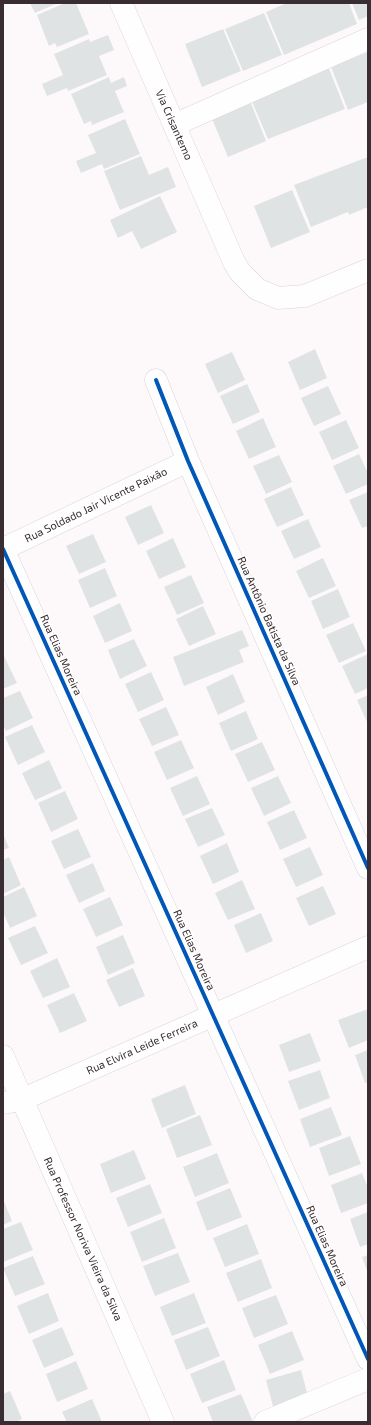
<!DOCTYPE html>
<html>
<head>
<meta charset="utf-8">
<style>
  body { margin:0 }
  #map { position:relative; width:371px; height:1425px; overflow:hidden; background:#fdf9fb; font-family:"Exo 2",sans-serif }
  canvas { display:block }
  .frame { position:absolute; inset:0; border:4px solid #392d32; pointer-events:none }
</style>
</head>
<body>
<div id="map">
<canvas width="371" height="1425"></canvas>
<div class="frame"></div>
</div>
<script>
const c = document.querySelector('canvas').getContext('2d');
c.lineJoin = 'round';
function fillPath(path, color) { c.fillStyle = color; c.fill(path, 'evenodd'); }
const poly = rows => new Path2D(rows.map(r => 'M' + r).join(''));
function strokePath(path, color, width, dash) { c.strokeStyle = color; c.lineWidth = width; c.lineCap = dash ? 'butt' : 'round'; c.setLineDash(dash || []); c.stroke(path); }
function write(font, color, halo, rows, align = 'center') {
  c.font = font + ' "Exo 2",sans-serif'; c.lineWidth = 3; c.setLineDash([]); c.textBaseline = 'middle'; c.strokeStyle = halo; c.fillStyle = color; for (const [text, x, y, turn = 0] of rows) {
    c.save(); c.translate(x, y); c.rotate((+turn || 0) * Math.PI / 180); c.textAlign = isNaN(turn) ? turn : align; if (halo) c.strokeText(text, 0, 0); c.fillText(text, 0, 0); c.restore();
  }
}
fillPath(poly([
  [30,3,58,3,35,13],
  [65,3,76,3,89,34,57,47,55,43,49,46,37,15],
  [287,3,349,3,357,24,284,55,266,12],
  [352,3,368,3,368,16,359,20],
  [264,13,282,55,243,71,225,29],
  [223,29,241,71,202,87,185,44],
  [108,35,114,50,99,56,107,75,68,91,67,88,47,96,42,84,63,75,54,54,89,39,90,42],
  [368,52,368,102,348,110,331,67],
  [328,66,345,109,268,139,250,97],
  [109,77,111,83,124,77,127,86,115,91,124,112,92,125,91,121,84,124,71,94],
  [249,98,266,141,228,157,210,114],
  [125,119,140,154,104,169,102,164,81,173,76,161,96,153,88,135],
  [141,156,149,175,168,167,176,187,120,210,104,171],
  [368,157,368,207,349,215,348,212,311,227,294,185],
  [292,190,310,232,271,248,254,206],
  [160,196,177,232,141,249,132,231,118,238,110,220],
  [315,349,327,378,300,390,288,362],
  [232,352,245,380,218,393,205,364],
  [247,384,260,412,233,424,220,396],
  [328,386,341,414,314,426,301,398],
  [263,418,276,447,249,459,236,431],
  [346,420,359,448,332,460,319,432],
  [359,454,368,473,368,484,346,494,333,466],
  [279,455,292,482,266,494,253,466],
  [291,487,304,515,277,527,264,499],
  [368,492,368,526,362,528,349,500],
  [151,505,164,533,138,545,125,517],
  [308,519,321,547,294,559,281,531],
  [93,534,106,562,79,574,66,546],
  [173,538,186,567,159,579,146,551],
  [323,558,336,586,309,598,296,571],
  [105,568,117,596,90,608,78,580],
  [191,575,204,603,177,615,164,587],
  [338,589,350,617,323,629,311,601],
  [120,603,132,631,105,643,93,616],
  [203,606,216,634,189,646,176,619],
  [353,623,366,651,339,663,326,635],
  [242,630,249,646,239,650,244,662,184,686,173,657],
  [134,639,147,666,120,679,108,650],
  [3,654,17,683,3,689],
  [368,654,368,688,355,694,342,666],
  [151,672,164,700,138,712,125,684],
  [233,674,245,702,218,715,206,687],
  [20,691,33,718,6,731,3,725,3,698],
  [368,695,368,724,357,700],
  [166,707,179,735,152,746,139,719],
  [246,711,258,739,231,751,219,723],
  [32,725,45,752,18,765,5,737],
  [181,740,194,768,167,780,154,752],
  [262,742,275,770,248,782,235,754],
  [49,760,62,788,35,800,22,773],
  [197,776,210,804,183,816,170,788],
  [278,776,291,803,264,816,251,788],
  [65,791,78,819,51,832,38,803],
  [212,808,225,835,198,847,185,819],
  [294,810,307,838,280,850,267,822],
  [78,829,91,857,64,869,51,841],
  [3,834,9,848,3,850],
  [227,843,239,872,213,884,200,856],
  [310,847,323,875,296,887,283,859],
  [9,857,21,885,3,894,3,860],
  [93,863,105,891,79,903,66,875],
  [242,880,255,909,228,920,215,893],
  [323,886,336,914,309,926,296,898],
  [24,887,37,916,10,928,3,912,3,897],
  [110,897,123,925,96,937,83,909],
  [261,913,273,941,246,953,234,925],
  [35,926,48,953,21,965,8,938],
  [123,935,135,963,108,975,96,947],
  [57,958,70,987,43,998,30,971],
  [133,968,145,996,119,1007,106,980],
  [74,993,87,1021,60,1033,47,1005],
  [368,1009,368,1040,349,1048,338,1020],
  [310,1033,321,1061,289,1072,279,1045],
  [368,1050,368,1082,365,1083,355,1055],
  [320,1070,330,1098,299,1110,288,1081],
  [185,1085,196,1114,162,1128,151,1099],
  [331,1107,342,1135,310,1147,300,1119],
  [200,1115,212,1145,177,1158,166,1129],
  [350,1136,361,1164,329,1176,319,1148],
  [134,1150,146,1179,111,1193,100,1164],
  [217,1153,229,1183,195,1197,183,1167],
  [362,1173,368,1188,368,1203,341,1213,331,1185],
  [150,1184,162,1213,128,1227,116,1198],
  [230,1188,242,1217,207,1231,196,1202],
  [3,1199,12,1221,3,1225],
  [368,1212,368,1244,360,1247,350,1219],
  [164,1218,176,1248,142,1262,130,1232],
  [21,1222,33,1250,3,1262,3,1229],
  [247,1224,259,1254,225,1267,213,1238],
  [178,1253,190,1282,155,1296,143,1266],
  [368,1255,368,1273,362,1257],
  [33,1256,45,1284,15,1296,3,1268],
  [261,1259,272,1288,238,1302,226,1273],
  [48,1293,59,1321,29,1334,17,1306],
  [194,1293,206,1323,172,1336,160,1307],
  [276,1295,288,1324,254,1338,242,1308],
  [62,1327,74,1355,44,1368,32,1340],
  [208,1327,220,1356,186,1370,174,1340],
  [292,1331,304,1360,270,1374,258,1345],
  [224,1360,236,1390,202,1403,190,1374],
  [76,1361,88,1389,57,1402,46,1374],
  [301,1370,309,1400,274,1410,266,1380],
  [10,1391,22,1419,16,1422,3,1422,3,1394],
  [241,1394,253,1422,213,1422,207,1407],
  [92,1399,102,1422,67,1422,62,1412]
]), '#e0e3e4');
const minor = poly([
  [121,3,234,262,240,272,257,289,278,298,305,296,368,270],
  [174,125,368,39],
  [156,380,188,461,368,868],
  [3,549,368,1359],
  [3,549,188,461],
  [3,1056,163,1422],
  [3,1103,21,1100,368,947],
  [265,1422,368,1379]
]);
strokePath(minor, '#dcd4d7', 23);
strokePath(minor, '#fffefe', 22);
strokePath(poly([
  [156,380,188,461,368,868],
  [3,549,368,1359]
]), '#0057b8', 4);
write('11px', '#392d32', '#fff', [
  ["Via Crisantemo",174,125,66],
  ["Rua Soldado Jair Vicente Paixão",96,505,-26],
  ["Rua Antônio Batista da Silva",269,621,66],
  ["Rua Elias Moreira",61,655,66],
  ["Rua Elias Moreira",194,950,66],
  ["Rua Elvira Leide Ferreira",142,1047,-24],
  ["Rua Professor Noriva Vieira da Silva",83,1239,66],
  ["Rua Elias Moreira",327,1246,66]
]);
</script>
</body>
</html>
